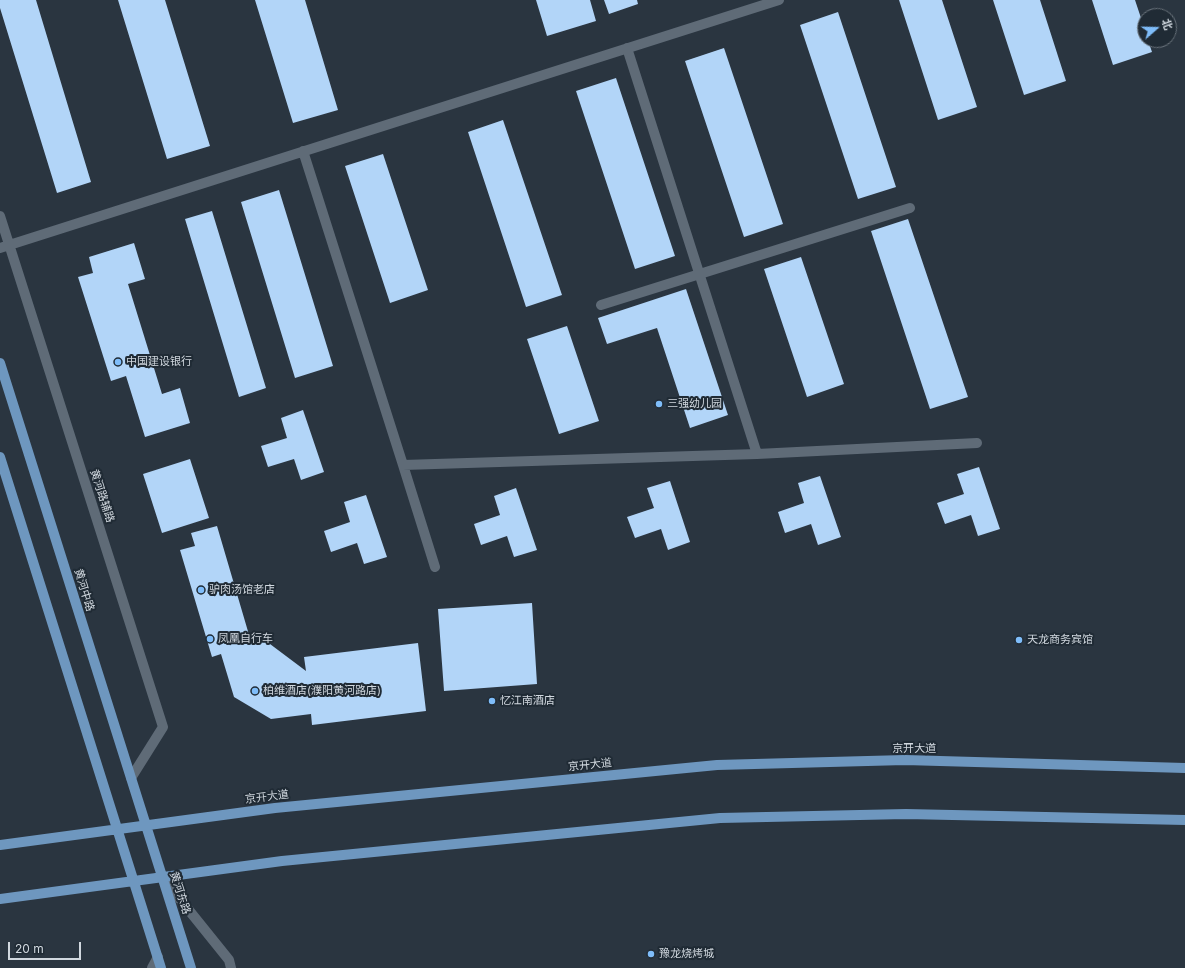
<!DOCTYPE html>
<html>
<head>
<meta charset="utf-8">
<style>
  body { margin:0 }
  #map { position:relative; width:1185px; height:968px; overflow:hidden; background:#2a3540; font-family:Inter,"Noto Sans SC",sans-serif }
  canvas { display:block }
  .north { position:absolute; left:1137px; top:8px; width:40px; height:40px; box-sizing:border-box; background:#202b35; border:1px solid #677079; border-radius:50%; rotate:70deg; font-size:11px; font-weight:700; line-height:16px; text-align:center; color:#d1d8df }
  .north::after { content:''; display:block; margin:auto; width:14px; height:18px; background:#7fbdfa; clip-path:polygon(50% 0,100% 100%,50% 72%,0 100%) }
  .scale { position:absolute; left:8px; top:942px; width:73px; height:18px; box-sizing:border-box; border:2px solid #d1d8df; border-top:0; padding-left:5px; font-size:12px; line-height:14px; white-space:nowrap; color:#d1d8df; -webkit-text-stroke:3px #202b35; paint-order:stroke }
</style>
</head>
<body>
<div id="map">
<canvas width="1185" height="968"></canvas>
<div class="north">北</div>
<div class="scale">20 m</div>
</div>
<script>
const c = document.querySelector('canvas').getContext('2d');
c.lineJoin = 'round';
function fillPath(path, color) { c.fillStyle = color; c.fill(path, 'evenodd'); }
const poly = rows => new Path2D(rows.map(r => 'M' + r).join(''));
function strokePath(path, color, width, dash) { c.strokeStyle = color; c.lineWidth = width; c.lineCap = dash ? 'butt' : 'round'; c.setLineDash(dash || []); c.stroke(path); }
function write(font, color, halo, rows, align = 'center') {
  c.font = font + ' Inter,"Noto Sans SC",sans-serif'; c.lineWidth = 4; c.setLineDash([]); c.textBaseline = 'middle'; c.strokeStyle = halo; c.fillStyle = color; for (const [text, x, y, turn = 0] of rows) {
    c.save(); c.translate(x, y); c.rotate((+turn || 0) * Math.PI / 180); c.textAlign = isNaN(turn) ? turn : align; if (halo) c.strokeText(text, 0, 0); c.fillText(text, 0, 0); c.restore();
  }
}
fillPath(poly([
  [0,0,36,0,91,182,57,193,0,8],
  [118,0,165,0,210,146,167,159],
  [255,0,305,0,338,110,293,123],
  [536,0,590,0,596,21,547,36],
  [604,0,637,0,638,4,609,14],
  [899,0,942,0,977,107,938,120],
  [993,0,1040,0,1066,81,1024,95],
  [1092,0,1135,0,1145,30,1145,40,1148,40,1152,52,1113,65],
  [838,12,896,187,858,199,800,25],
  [724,48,783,224,744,237,685,61],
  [616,78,675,256,635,269,576,91],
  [503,120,562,295,526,307,468,132],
  [383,154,428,290,390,303,345,166],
  [279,190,333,366,295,378,241,202],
  [212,211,266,388,239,397,185,219],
  [908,219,968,397,930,409,871,231],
  [134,243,145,279,128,284,162,394,180,388,190,423,145,437,126,376,111,381,78,277,93,273,89,257],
  [801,257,844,384,807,397,764,269],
  [686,289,728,415,690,428,657,328,607,344,598,318],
  [567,326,599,421,559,434,527,339],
  [303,410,324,472,301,480,294,459,268,467,261,446,287,438,281,418],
  [190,459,209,518,162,533,143,474],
  [979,467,1000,529,978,536,971,515,945,524,937,503,964,494,957,474],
  [820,476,841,537,818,545,811,524,785,533,778,512,804,503,798,483],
  [670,481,690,542,668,550,661,529,635,538,627,517,654,508,647,488],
  [516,488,537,550,514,557,507,536,481,545,474,524,500,515,494,496],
  [366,495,387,557,364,564,357,543,331,552,324,531,350,522,344,502],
  [217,526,252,645,266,641,306,671,304,657,418,643,426,711,312,725,311,714,271,719,234,697,221,654,212,657,180,550,195,546,191,533],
  [532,603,537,684,444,691,438,609]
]), '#b2d5f8');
strokePath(poly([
  [627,48,757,454],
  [303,151,403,465,757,454,977,443],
  [0,216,163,727,131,778],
  [0,248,779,0],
  [601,305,910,208],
  [403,465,435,567],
  [163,878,229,960,231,968],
  [152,968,158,957]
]), '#5f6b77', 10);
strokePath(poly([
  [0,363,191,968],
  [0,457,161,968],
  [0,845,275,808,717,765,905,760,1185,768],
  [0,899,282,861,720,818,906,814,1185,820]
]), '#6e97bf', 10);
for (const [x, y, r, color] of [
  [118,362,4,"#7fbdfa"],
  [659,404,4,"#7fbdfa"],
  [201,590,4,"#7fbdfa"],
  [210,639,4,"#7fbdfa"],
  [1019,640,4,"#7fbdfa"],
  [255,691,4,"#7fbdfa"],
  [492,701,4,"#7fbdfa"],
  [651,954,4,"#7fbdfa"]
]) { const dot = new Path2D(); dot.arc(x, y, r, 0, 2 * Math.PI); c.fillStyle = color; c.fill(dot); strokePath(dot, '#202b35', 1.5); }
write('11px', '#d1d8df', '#202b35', [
  ["中国建设银行",126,362],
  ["三强幼儿园",667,404],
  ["驴肉汤馆老店",209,590],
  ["凤凰自行车",218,639],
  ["天龙商务宾馆",1027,640],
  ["柏维酒店(濮阳黄河路店)",263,691],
  ["忆江南酒店",500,701],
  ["豫龙烧烤城",659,954]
], 'left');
write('11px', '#d1d8df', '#202b35', [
  ["黄河路辅路",102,496,72],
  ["黄河中路",84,590,73],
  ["京开大道",914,749],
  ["京开大道",590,765,-6],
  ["京开大道",267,797,-7],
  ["黄河东路",180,893,72]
]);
</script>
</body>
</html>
